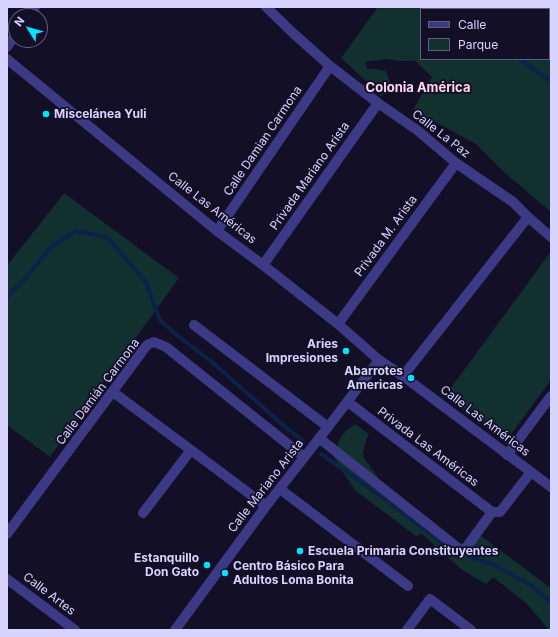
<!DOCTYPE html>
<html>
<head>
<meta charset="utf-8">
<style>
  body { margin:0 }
  #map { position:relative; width:558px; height:637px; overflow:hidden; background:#130f26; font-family:Inter,sans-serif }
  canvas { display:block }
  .frame { position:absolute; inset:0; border:8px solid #d9d4ff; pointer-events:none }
  .legend { position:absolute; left:420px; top:8px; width:130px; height:52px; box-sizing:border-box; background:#130f26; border:1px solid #625e7d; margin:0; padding:5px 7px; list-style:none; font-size:12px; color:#d9d4ff }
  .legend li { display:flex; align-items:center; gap:8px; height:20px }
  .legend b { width:20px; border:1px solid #625e7d }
  .north { position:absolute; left:8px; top:8px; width:40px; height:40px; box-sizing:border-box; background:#130f26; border:1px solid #625e7d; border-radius:50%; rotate:307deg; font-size:11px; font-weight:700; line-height:16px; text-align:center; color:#d9d4ff }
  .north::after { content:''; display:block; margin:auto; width:14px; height:18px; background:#00e5ff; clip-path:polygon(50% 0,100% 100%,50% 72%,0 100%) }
</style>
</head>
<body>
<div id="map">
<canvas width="558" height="637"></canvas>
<div class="frame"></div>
<ul class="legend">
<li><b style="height:5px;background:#3d3a85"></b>Calle</li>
<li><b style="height:11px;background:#12302f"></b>Parque</li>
</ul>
<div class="north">N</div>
</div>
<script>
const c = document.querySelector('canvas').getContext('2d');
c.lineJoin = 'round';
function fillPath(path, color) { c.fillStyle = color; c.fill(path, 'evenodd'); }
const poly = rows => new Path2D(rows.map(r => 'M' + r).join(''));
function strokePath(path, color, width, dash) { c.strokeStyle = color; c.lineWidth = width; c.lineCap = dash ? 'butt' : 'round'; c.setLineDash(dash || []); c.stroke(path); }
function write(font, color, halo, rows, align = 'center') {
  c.font = font + ' Inter,sans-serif'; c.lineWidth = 3.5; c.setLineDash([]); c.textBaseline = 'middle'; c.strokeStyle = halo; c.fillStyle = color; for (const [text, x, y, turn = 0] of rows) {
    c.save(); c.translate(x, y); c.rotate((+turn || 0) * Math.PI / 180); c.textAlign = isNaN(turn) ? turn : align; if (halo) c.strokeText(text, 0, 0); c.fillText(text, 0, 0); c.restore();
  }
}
fillPath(poly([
  [378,7,497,7,499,9,421,9,421,59,549,59,549,56,551,57,551,212,505,173,476,144,413,110,432,77,415,61,400,61,386,59,365,62,367,69,376,69,386,71,391,85,382,96,341,58],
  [64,193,179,278,50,457,7,425,7,266],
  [549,254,551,255,551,380,506,441,445,396],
  [355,424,369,434,366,440,363,453,364,458,392,497,446,539,464,546,481,536,551,588,551,630,549,630,526,603,493,577,486,584,461,569,422,534,416,536,356,491,343,473,334,457,340,438,345,432]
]), '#12302f');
strokePath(poly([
  [465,7,467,9],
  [519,59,551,81],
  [7,296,23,281,51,247,75,231,107,237,146,282,160,320,179,337,212,362,283,425,303,441],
  [321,454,372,490,452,550,457,551],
  [463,554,494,565,532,586,551,602]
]), '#0c2248', 4);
strokePath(poly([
  [266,7,293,33,330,66,378,103,417,130,456,163,513,202,528,217,551,237],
  [29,16,35,7],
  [7,47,16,34],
  [7,59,217,231,263,265,338,324,379,360,403,376,551,487],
  [217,231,330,66],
  [263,265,378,103],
  [338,324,456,163],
  [194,325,328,427],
  [403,376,528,217],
  [113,392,266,506],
  [348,402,492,512],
  [319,438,463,552,492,512,500,512,531,472],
  [507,455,551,396],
  [280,489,408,586],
  [143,513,191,450],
  [7,534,147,345,154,342,166,347,304,457],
  [7,579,75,630],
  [175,630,266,506,328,427,379,360],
  [407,630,430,599,471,630]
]), '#3d3a85', 10);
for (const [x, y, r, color] of [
  [46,114,4,"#00e5ff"],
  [346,351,4,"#00e5ff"],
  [411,378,4,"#00e5ff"],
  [300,551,4,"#00e5ff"],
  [207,565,4,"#00e5ff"],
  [225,573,4,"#00e5ff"]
]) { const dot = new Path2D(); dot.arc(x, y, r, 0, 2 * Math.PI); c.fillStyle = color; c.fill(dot); strokePath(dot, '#130f26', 1.5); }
write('bold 12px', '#d9d4ff', '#130f26', [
  ["Miscelánea Yuli",54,114],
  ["Aries",338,344,"right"],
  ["Impresiones",338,358,"right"],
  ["Abarrotes",403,371,"right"],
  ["Americas",403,385,"right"],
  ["Escuela Primaria Constituyentes",308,551],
  ["Estanquillo",199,558,"right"],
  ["Don Gato",199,572,"right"],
  ["Centro Básico Para",233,566],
  ["Adultos Loma Bonita",233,580]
], 'left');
write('12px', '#d9d4ff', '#130f26', [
  ["Calle La Paz",441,134,38],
  ["Calle Damian Carmona",263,141,-56],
  ["Privada Mariano Arista",310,176,-55],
  ["Calle Las Américas",212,208,38],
  ["Privada M. Arista",386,236,-54],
  ["Calle Damián Carmona",98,392,-53],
  ["Calle Las Américas",485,421,37],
  ["Privada Las Américas",428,447,37],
  ["Calle Mariano Arista",266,486,-52],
  ["Calle Artes",49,594,37]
]);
write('bold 13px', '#ffd6f0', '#130f26', [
  ["Colonia América",418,88]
]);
</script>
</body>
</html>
